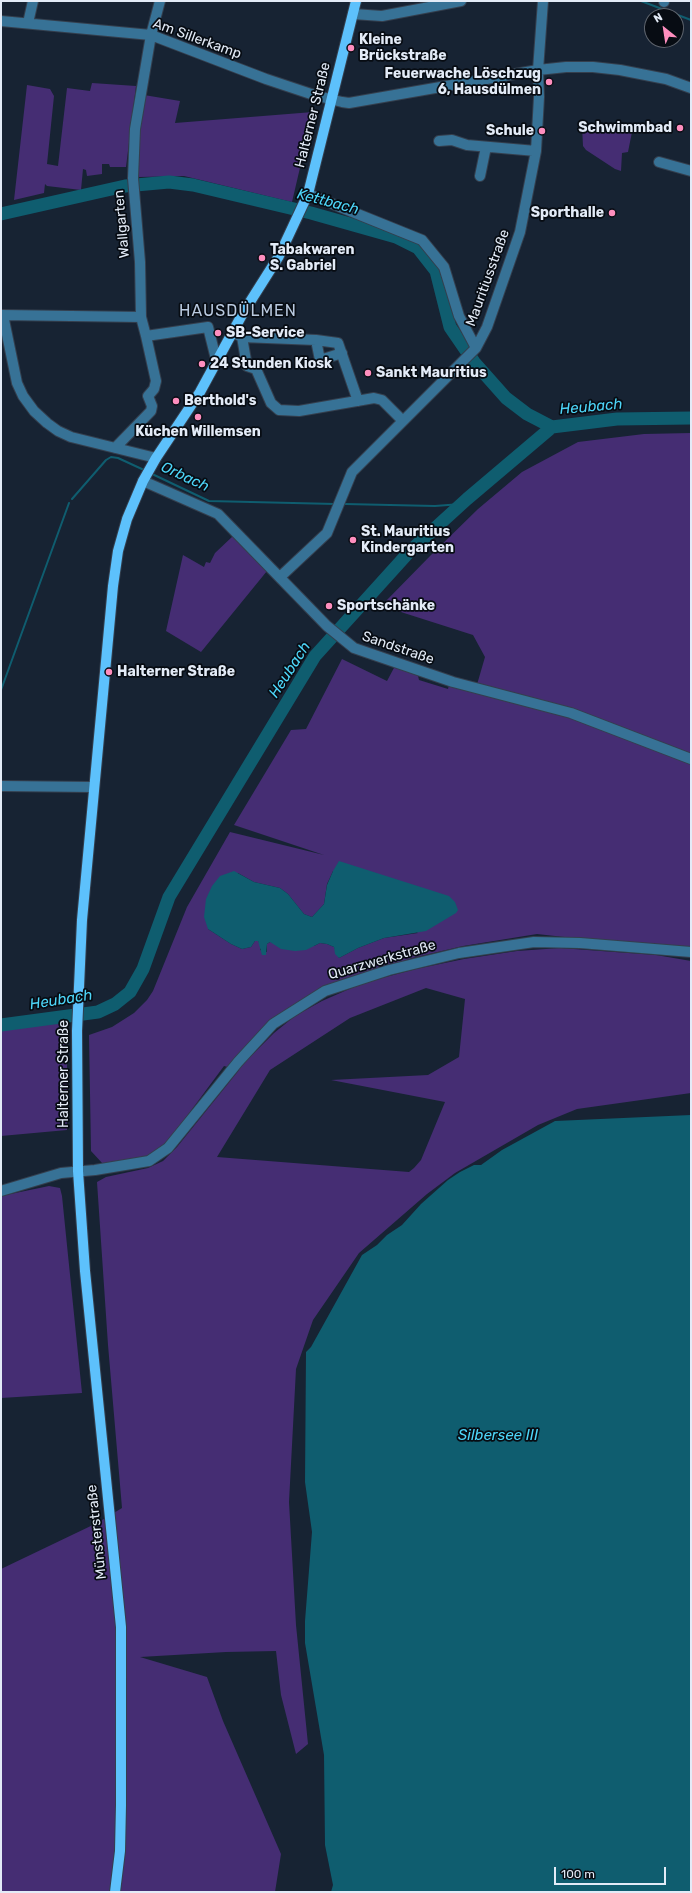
<!DOCTYPE html>
<html>
<head>
<meta charset="utf-8">
<style>
  body { margin:0 }
  #map { position:relative; width:692px; height:1893px; overflow:hidden; background:#172333; font-family:Rubik,sans-serif }
  canvas { display:block }
  .frame { position:absolute; inset:0; border:2px solid #e3ebf7; pointer-events:none }
  .north { position:absolute; left:644px; top:8px; width:40px; height:40px; box-sizing:border-box; background:#070c13; border:1px solid #5f656e; border-radius:50%; rotate:330deg; font-size:11px; font-weight:700; line-height:16px; text-align:center; color:#e3ebf7 }
  .north::after { content:''; display:block; margin:auto; width:14px; height:18px; background:#fe8ebe; clip-path:polygon(50% 0,100% 100%,50% 72%,0 100%) }
  .scale { position:absolute; left:554px; top:1867px; width:112px; height:18px; box-sizing:border-box; border:2px solid #e3ebf7; border-top:0; padding-left:5px; font-size:12px; line-height:14px; white-space:nowrap; color:#e3ebf7; -webkit-text-stroke:3px #070c13; paint-order:stroke }
</style>
</head>
<body>
<div id="map">
<canvas width="692" height="1893"></canvas>
<div class="frame"></div>
<div class="north">N</div>
<div class="scale">100 m</div>
</div>
<script>
const c = document.querySelector('canvas').getContext('2d');
c.lineJoin = 'round';
function fillPath(path, color) { c.fillStyle = color; c.fill(path, 'evenodd'); }
const poly = rows => new Path2D(rows.map(r => 'M' + r).join(''));
function strokePath(path, color, width, dash) { c.strokeStyle = color; c.lineWidth = width; c.lineCap = dash ? 'butt' : 'round'; c.setLineDash(dash || []); c.stroke(path); }
function write(font, color, halo, rows, align = 'center') {
  c.font = font + ' Rubik,sans-serif'; c.lineWidth = 3.5; c.setLineDash([]); c.textBaseline = 'middle'; c.strokeStyle = halo; c.fillStyle = color; for (const [text, x, y, turn = 0] of rows) {
    c.save(); c.translate(x, y); c.rotate((+turn || 0) * Math.PI / 180); c.textAlign = isNaN(turn) ? turn : align; if (halo) c.strokeText(text, 0, 0); c.fillText(text, 0, 0); c.restore();
  }
}
fillPath(poly([
  [92,83,136,86,126,167,110,167,109,164,102,164,102,174,87,176,86,170,83,169,81,190,47,186,45,184,44,193,14,200,27,85,50,89,54,96,47,164,58,166,67,88,90,91],
  [144,95,180,101,175,123,313,112,292,202,184,176,139,177,139,124],
  [582,126,632,132,628,152,622,153,621,171,615,169,586,150,583,146],
  [691,433,691,951,537,934,463,946,412,958,323,989,241,1055,250,1057,274,1033,295,1016,322,1001,363,983,416,969,464,959,517,951,560,948,656,955,691,961,691,1093,577,1109,538,1125,455,1173,427,1194,359,1253,313,1320,296,1369,289,1502,296,1625,308,1744,296,1754,281,1695,276,1651,226,1652,140,1657,207,1677,223,1721,281,1854,275,1892,1,1892,1,1569,97,1523,122,1508,108,1345,97,1182,106,1177,148,1168,163,1161,177,1147,239,1070,224,1066,164,1147,147,1158,103,1164,91,1151,89,1035,112,1027,134,1013,147,1000,153,991,187,907,230,832,324,855,234,825,291,730,306,729,342,659,387,681,395,666,417,672,419,680,448,689,449,685,494,698,492,692,476,688,485,657,473,635,404,613,390,608,384,603,431,555,478,509,522,472,578,442,644,434],
  [333,871,418,933,384,938,358,948,339,958,334,947,327,944,320,943,314,946,270,942,267,944,267,952,260,950,260,944,258,941,255,941,251,947,242,949,231,944,208,929,238,873,254,882,280,888,288,894,304,914,312,917,324,904,327,884],
  [426,988,465,999,459,1057,428,1075,331,1080,445,1102,421,1160,414,1168,409,1172,217,1157,270,1070,350,1018],
  [233,536,267,571,201,652,166,631,183,555,204,567,206,562,210,563,215,553],
  [67,1021,67,1130,1,1136,1,1030],
  [49,1186,60,1188,62,1196,82,1393,1,1398,1,1196]
]), '#452d73');
fillPath(poly([
  [339,861,449,896,455,902,458,910,456,913,426,931,384,938,358,948,339,958,335,954,334,947,327,944,320,943,306,950,295,951,281,949,270,942,267,944,266,955,262,955,258,941,255,941,251,947,242,949,231,944,208,929,204,917,206,899,212,886,220,876,234,871,254,882,280,888,288,894,304,914,312,917,324,904,327,885,333,871],
  [691,1115,691,1892,331,1892,333,1885,325,1845,324,1755,305,1643,305,1621,312,1532,305,1482,306,1352,311,1347,362,1255,377,1245,387,1235,402,1225,421,1204,448,1180,460,1172,474,1165,481,1165,502,1150,555,1121]
]), '#0f5d6f');
strokePath(poly([
  [641,1,691,20],
  [150,473,209,501,335,504],
  [72,499,106,460,111,457,118,458,144,470],
  [345,504,435,506,461,504],
  [1,690,69,503]
]), '#0f5d6f', 2);
strokePath(poly([
  [1,214,125,186,169,182,193,185,311,213,396,237,418,248,436,271,450,327,474,362,506,398,527,414,552,427],
  [1,1025,98,1012,115,1004,130,992,143,969,169,897,315,656,410,551,467,499,552,427,617,419,691,418]
]), '#0f5d6f', 13);
const minor = poly([
  [160,1,151,35,135,129,133,178,140,262,141,317,146,336,208,327,217,363],
  [664,2,664,1],
  [353,14,382,16,461,1],
  [1,21,151,35,266,79,314,95,342,102,349,103,538,70,566,67,593,67,620,70,666,79,691,88],
  [28,23,33,1],
  [439,141,452,140,467,145,536,151],
  [659,162,691,171],
  [480,176,486,147],
  [308,194,422,240,444,267,459,316,476,348],
  [1,315,141,317],
  [3,315,17,383,23,396,34,411,47,423,58,431,71,437,156,458],
  [238,335,242,337,316,340,338,343,358,401],
  [242,337,247,366,256,369,271,403,279,410,299,411,374,398,382,400,403,421],
  [316,340,320,360,342,353],
  [115,448,151,411,152,406,148,396,154,389,156,381,146,336],
  [143,481,218,514,327,626,354,648,453,682,571,713,691,759],
  [280,577,327,533,352,472,476,348,487,327,520,232,536,151,539,97,538,70,543,1],
  [1,786,93,787],
  [1,1191,61,1173,95,1170,149,1161,168,1148,238,1062,273,1024,325,991,389,970,459,953,534,942,580,943,691,952]
]);
const major = poly([
  [115,1892,120,1851,121,1805,121,1627,85,1271,78,1171,77,1031,82,920,113,586,118,551,127,519,143,481,156,458,200,392,243,313,279,256,308,194,356,1]
]);
strokePath(minor, '#343f4e', 12);
strokePath(major, '#343f4e', 12);
strokePath(minor, '#377296', 10);
strokePath(major, '#5dc1fc', 10);
for (const [x, y, r, color] of [
  [351,48,4,"#fe8ebe"],
  [549,82,4,"#fe8ebe"],
  [680,128,4,"#fe8ebe"],
  [542,131,4,"#fe8ebe"],
  [612,213,4,"#fe8ebe"],
  [262,258,4,"#fe8ebe"],
  [218,333,4,"#fe8ebe"],
  [202,364,4,"#fe8ebe"],
  [368,373,4,"#fe8ebe"],
  [176,401,4,"#fe8ebe"],
  [198,417,4,"#fe8ebe"],
  [353,540,4,"#fe8ebe"],
  [329,606,4,"#fe8ebe"],
  [109,672,4,"#fe8ebe"]
]) { const dot = new Path2D(); dot.arc(x, y, r, 0, 2 * Math.PI); c.fillStyle = color; c.fill(dot); strokePath(dot, '#070c13', 1.5); }
write('14px', '#e3ebf7', '#070c13', [
  ["Am Sillerkamp",197,39,20],
  ["Halterner Straße",313,115,-76],
  ["Wallgarten",122,224,-95],
  ["Mauritiusstraße",488,278,-70],
  ["Sandstraße",398,648,19],
  ["Quarzwerkstraße",382,960,-16],
  ["Halterner Straße",64,1074,-90],
  ["Münsterstraße",97,1532,-96]
]);
write('bold 14px', '#e3ebf7', '#070c13', [
  ["Kleine",359,40],
  ["Brückstraße",359,56],
  ["Feuerwache Löschzug",541,74,"right"],
  ["6, Hausdülmen",541,90,"right"],
  ["Schwimmbad",672,128,"right"],
  ["Schule",534,131,"right"],
  ["Sporthalle",604,213,"right"],
  ["Tabakwaren",270,250],
  ["S. Gabriel",270,266],
  ["SB-Service",226,333],
  ["24 Stunden Kiosk",210,364],
  ["Sankt Mauritius",376,373],
  ["Berthold's",184,401],
  ["Küchen Willemsen",198,432,"center"],
  ["St. Mauritius",361,532],
  ["Kindergarten",361,548],
  ["Sportschänke",337,606],
  ["Halterner Straße",117,672]
], 'left');
write('italic 15px', '#4dd5f8', '#070c13', [
  ["Kettbach",328,202,15],
  ["Heubach",591,407,-5],
  ["Orbach",185,477,25],
  ["Heubach",290,670,-57],
  ["Heubach",61,1000,-9],
  ["Silbersee III",498,1436]
]);
c.letterSpacing = '1px';
write('16px', '#b9c9df', '#070c13', [
  ["HAUSDÜLMEN",238,311]
]);
c.letterSpacing = '0px';
</script>
</body>
</html>
